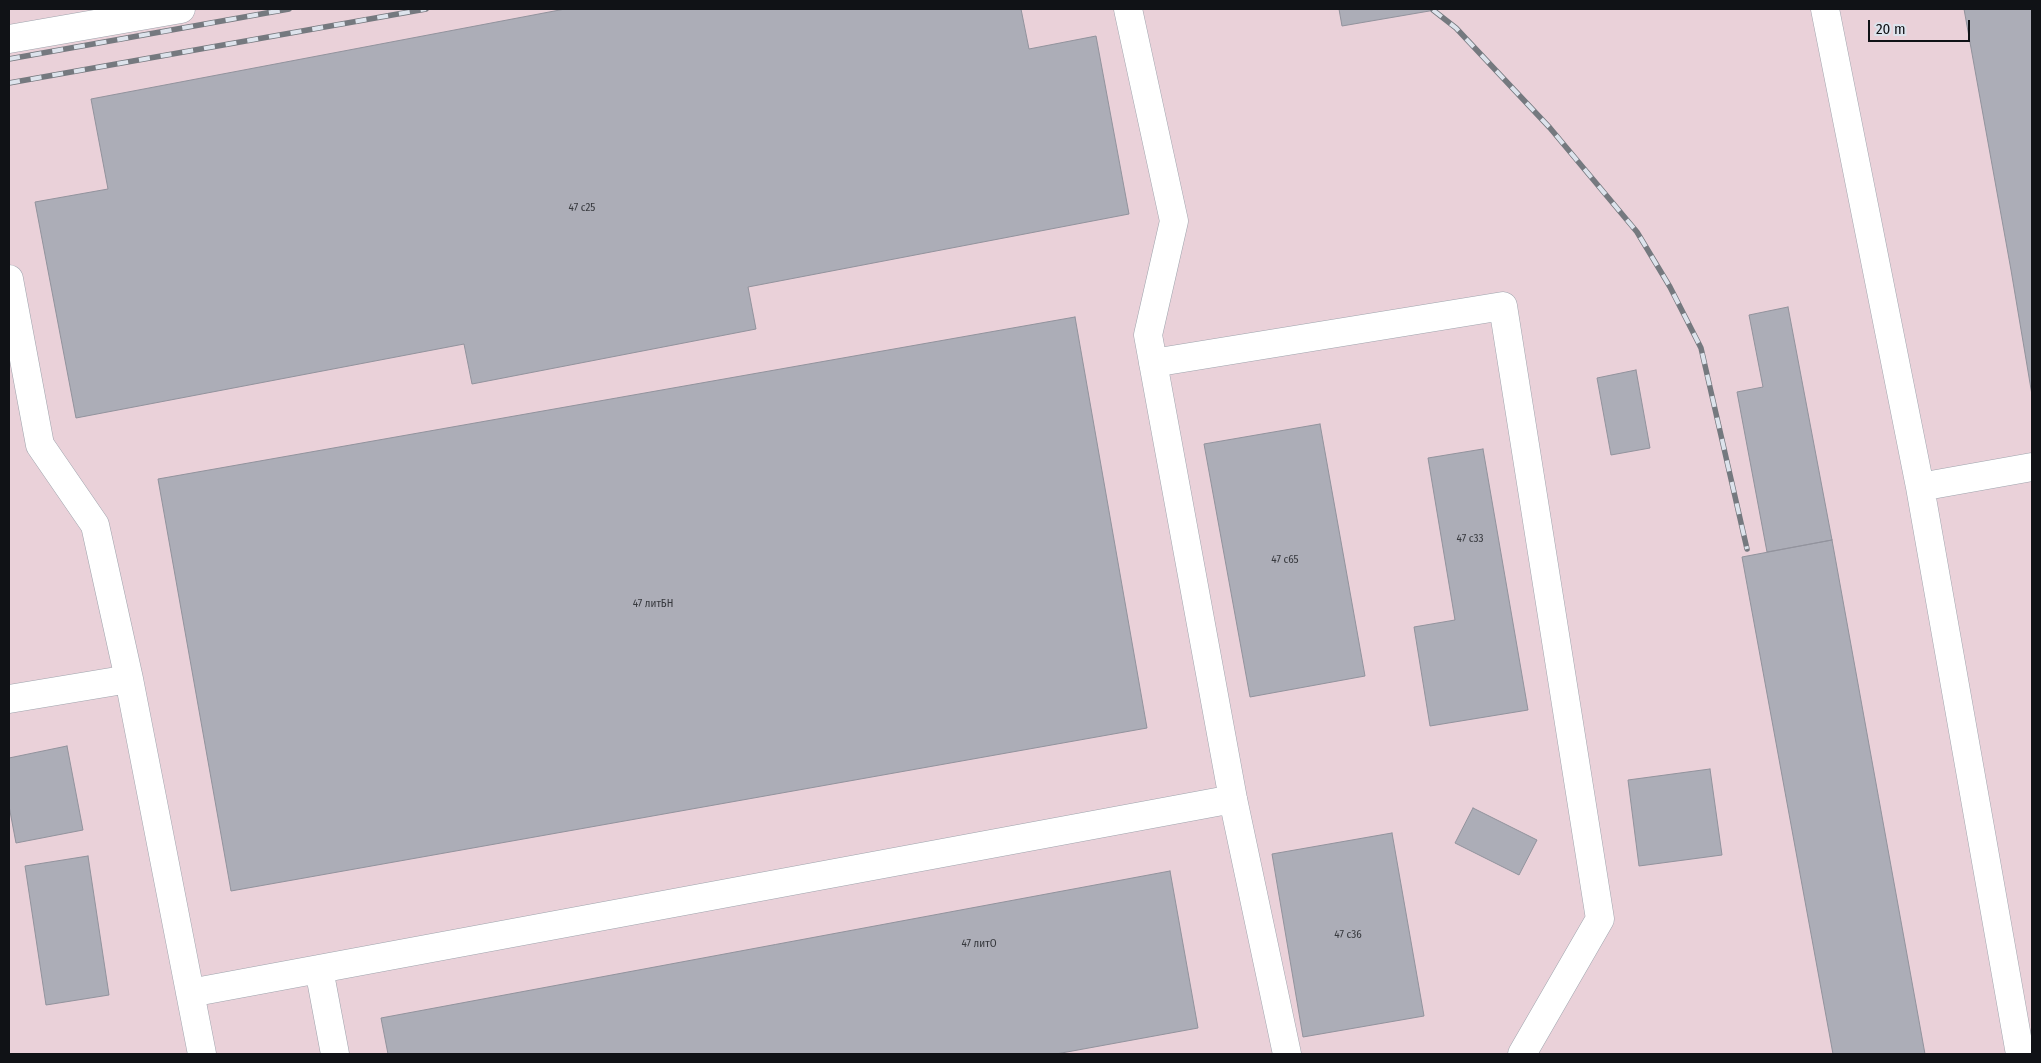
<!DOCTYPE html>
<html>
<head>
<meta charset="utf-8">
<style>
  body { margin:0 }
  #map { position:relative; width:2041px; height:1063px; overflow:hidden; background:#dde3ec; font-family:"Fira Sans Condensed",sans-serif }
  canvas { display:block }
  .frame { position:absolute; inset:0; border:10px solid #101216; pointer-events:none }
  .scale { position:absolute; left:1868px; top:20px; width:102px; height:22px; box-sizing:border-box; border:2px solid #101216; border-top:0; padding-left:6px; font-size:15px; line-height:18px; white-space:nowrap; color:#101216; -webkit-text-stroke:4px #dde3ec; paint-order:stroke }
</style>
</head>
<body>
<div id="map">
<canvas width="2041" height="1063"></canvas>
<div class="frame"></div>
<div class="scale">20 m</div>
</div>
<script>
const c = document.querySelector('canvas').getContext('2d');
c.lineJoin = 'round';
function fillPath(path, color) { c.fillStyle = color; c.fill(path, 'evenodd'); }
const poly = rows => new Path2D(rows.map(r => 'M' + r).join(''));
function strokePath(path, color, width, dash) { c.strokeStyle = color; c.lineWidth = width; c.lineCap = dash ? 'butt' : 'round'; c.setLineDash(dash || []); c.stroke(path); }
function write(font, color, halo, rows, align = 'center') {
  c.font = font + ' "Fira Sans Condensed",sans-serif'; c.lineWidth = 4; c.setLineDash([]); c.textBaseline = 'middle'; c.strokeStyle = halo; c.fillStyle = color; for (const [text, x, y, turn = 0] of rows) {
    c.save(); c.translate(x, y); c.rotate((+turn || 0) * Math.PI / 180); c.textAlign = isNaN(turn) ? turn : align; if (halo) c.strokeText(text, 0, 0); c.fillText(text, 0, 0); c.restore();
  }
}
fillPath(poly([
  [9,9,2032,9,2032,1054,9,1054]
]), '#ead1d9');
const building = poly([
  [565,9,1021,9,1029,49,1096,36,1129,214,748,287,756,329,472,384,464,344,76,418,35,202,108,189,91,99,565,9],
  [1339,9,1441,9,1342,26,1339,9],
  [1964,9,2032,9,2032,395,2011,270,1964,9],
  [1788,307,1832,540,1767,552,1737,392,1763,387,1749,315,1788,307],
  [1075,317,1147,728,231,891,158,479,1075,317],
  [1636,370,1650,448,1611,455,1597,378,1636,370],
  [1320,424,1365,676,1250,697,1204,444,1320,424],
  [1483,449,1528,710,1430,726,1414,627,1455,620,1428,458,1483,449],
  [1832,540,1925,1054,1833,1054,1742,557,1832,540],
  [67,746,83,830,16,843,9,806,9,758,67,746],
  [1710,769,1722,855,1639,866,1628,780,1710,769],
  [1473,808,1537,840,1519,875,1455,843,1473,808],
  [1392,833,1424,1016,1303,1037,1272,854,1392,833],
  [88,856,109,995,46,1005,25,866,88,856],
  [1170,871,1198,1028,1056,1054,388,1054,381,1018,1170,871]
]);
fillPath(building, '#acadb7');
strokePath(building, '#92939d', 1);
const minor = poly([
  [1128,9,1174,221,1148,335,1233,799,1287,1054],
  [1825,9,1920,487,2020,1054],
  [9,39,181,9],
  [9,279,40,445,95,525,129,679,202,1054],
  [1153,363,1503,306,1600,919,1522,1054],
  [1920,487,2032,467],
  [9,699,129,679],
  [319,969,335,1054],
  [190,993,1233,799]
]);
strokePath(minor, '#9fa4ad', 29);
strokePath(minor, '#fff', 28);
const rail = poly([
  [1433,10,1456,28,1550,128,1637,232,1670,287,1701,348,1747,549],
  [9,59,289,9],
  [9,83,426,9]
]);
strokePath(rail, '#75797f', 5.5);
strokePath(rail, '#dde3ec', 4, [11]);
write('11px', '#37393e', null, [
  ["47 с25",582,208],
  ["47 с33",1470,539],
  ["47 с65",1285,560],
  ["47 литБН",653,604],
  ["47 с36",1348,935],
  ["47 литО",979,944]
]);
</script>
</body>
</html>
